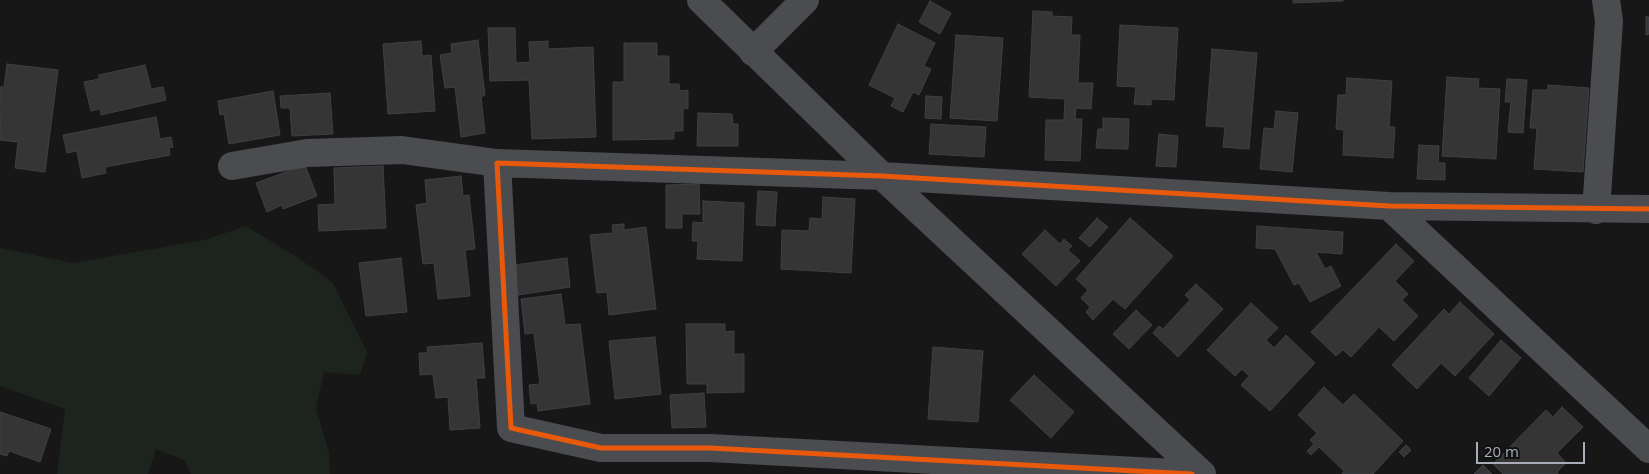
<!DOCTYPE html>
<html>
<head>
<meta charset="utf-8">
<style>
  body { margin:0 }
  #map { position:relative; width:1649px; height:474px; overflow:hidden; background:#171717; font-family:"Open Sans",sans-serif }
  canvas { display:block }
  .scale { position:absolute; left:1476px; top:442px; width:109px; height:22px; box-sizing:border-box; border:2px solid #a8adb8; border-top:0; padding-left:6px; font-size:15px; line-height:18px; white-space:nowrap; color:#a8adb8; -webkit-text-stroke:4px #111113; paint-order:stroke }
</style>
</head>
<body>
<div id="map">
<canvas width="1649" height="474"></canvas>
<div class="scale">20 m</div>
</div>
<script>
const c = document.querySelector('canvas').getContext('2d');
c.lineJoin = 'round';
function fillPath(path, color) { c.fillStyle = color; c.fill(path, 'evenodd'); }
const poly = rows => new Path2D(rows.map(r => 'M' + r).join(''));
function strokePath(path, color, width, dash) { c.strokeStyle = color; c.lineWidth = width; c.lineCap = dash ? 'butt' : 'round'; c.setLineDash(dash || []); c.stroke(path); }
fillPath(poly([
  [246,226,300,259,333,283,367,352,360,375,324,372,316,408,329,453,330,474,191,474,184,460,156,449,148,474,57,474,65,409,0,386,0,248,73,263,204,240]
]), '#1d241e');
const building = poly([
  [1293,0,1343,0,1343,1,1293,3,1293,0],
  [930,1,951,13,940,34,919,22,930,1],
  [1033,11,1052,12,1052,16,1072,17,1071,35,1080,35,1078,83,1093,83,1091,109,1076,108,1075,119,1082,119,1080,161,1045,160,1046,120,1064,120,1065,99,1029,97,1033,11],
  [1646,17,1649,17,1649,34,1646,35,1646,17],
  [898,24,935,43,924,66,931,69,919,95,913,92,903,112,891,106,895,98,869,85,898,24],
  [1120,25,1178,28,1174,100,1151,99,1151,105,1134,104,1136,87,1117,86,1120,25],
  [488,28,515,28,516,63,530,62,529,42,548,41,548,49,593,47,596,137,532,139,529,80,490,81,488,28],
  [956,35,1003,38,997,121,950,118,956,35],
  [478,40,485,95,481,97,485,133,461,137,455,87,445,88,440,55,452,53,451,44,478,40],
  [421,41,422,56,431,55,435,111,388,114,383,44,421,41],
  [624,43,657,43,657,56,669,56,669,84,679,84,680,91,688,90,688,109,683,108,683,131,674,131,674,139,613,140,613,82,624,82,624,43],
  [1212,49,1257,53,1249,149,1223,147,1225,127,1206,126,1212,49],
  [7,64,58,70,45,172,15,168,18,142,0,140,1,106,0,106,0,87,4,87,7,64],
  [145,65,151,89,163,87,166,100,101,115,100,109,91,111,84,82,99,79,99,75,145,65],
  [1447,77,1479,79,1478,88,1500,89,1496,159,1442,156,1447,77],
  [1347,78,1392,81,1389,127,1395,127,1393,158,1343,155,1344,130,1336,129,1338,95,1346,95,1347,78],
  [1507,79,1527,80,1523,133,1508,132,1511,102,1505,102,1507,79],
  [1548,85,1589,88,1583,172,1534,169,1537,128,1530,128,1533,90,1548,90,1548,85],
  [273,91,280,135,229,144,224,114,220,115,218,101,273,91],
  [330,93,333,134,292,136,290,108,281,108,280,96,330,93],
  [926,96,942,97,941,119,925,118,926,96],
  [1276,111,1298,113,1292,172,1260,169,1264,128,1274,129,1276,111],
  [698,113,732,114,733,124,738,124,738,146,697,146,698,113],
  [156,117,160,139,171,137,173,147,169,148,170,155,105,167,106,173,82,178,77,151,67,153,63,135,156,117],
  [1103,118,1129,119,1128,149,1096,148,1098,129,1103,129,1103,118],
  [931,124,986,127,984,157,929,154,931,124],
  [1159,134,1178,136,1176,167,1156,166,1159,134],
  [1419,145,1439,146,1438,163,1445,163,1445,180,1417,179,1419,145],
  [305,165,317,196,283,209,282,205,267,212,256,183,305,165],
  [383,166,386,228,319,231,318,205,335,204,334,168,383,166],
  [461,176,463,196,469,195,475,249,465,250,470,296,438,299,434,263,423,264,416,205,427,203,425,180,461,176],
  [699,184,700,214,682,214,682,228,666,228,666,185,699,184],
  [758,191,777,192,775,226,756,225,758,191],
  [823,197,855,199,851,273,781,269,782,230,809,231,810,218,822,219,823,197],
  [703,201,744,203,742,261,697,259,698,241,692,241,693,222,703,223,703,201],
  [1097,218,1108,227,1090,247,1079,238,1097,218],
  [1130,218,1173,256,1125,309,1113,299,1093,320,1086,312,1090,307,1081,298,1088,290,1076,279,1130,218],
  [624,224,624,230,646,227,656,309,609,315,607,292,597,293,590,235,613,233,612,225,624,224],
  [1257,226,1343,232,1342,254,1316,252,1325,269,1331,266,1341,286,1310,302,1299,283,1294,285,1275,249,1256,248,1257,226],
  [1045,230,1060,244,1064,239,1072,246,1068,250,1080,261,1056,286,1022,254,1045,230],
  [1396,244,1414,261,1395,281,1408,294,1402,300,1418,316,1394,341,1379,327,1351,357,1343,350,1336,356,1311,332,1396,244],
  [401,258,407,312,366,316,359,263,401,258],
  [567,258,570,287,518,295,514,265,567,258],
  [1196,284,1223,309,1178,357,1153,333,1159,326,1163,329,1190,300,1185,295,1196,284],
  [561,294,565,325,580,324,590,404,538,411,537,403,531,404,529,385,540,384,534,333,525,334,521,299,561,294],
  [1460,302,1494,334,1455,376,1441,363,1417,389,1392,365,1444,309,1449,314,1460,302],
  [1251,303,1278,328,1266,340,1274,348,1286,335,1315,363,1270,411,1241,385,1249,376,1242,369,1235,376,1207,350,1251,303],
  [1136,310,1152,325,1129,349,1113,334,1136,310],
  [686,324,725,324,725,332,734,331,734,354,744,354,744,392,707,393,707,384,687,384,686,324],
  [655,337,661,394,615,399,609,341,655,337],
  [1501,340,1521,358,1489,396,1469,378,1501,340],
  [482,343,485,378,476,378,480,428,450,430,448,397,436,398,433,374,420,375,419,353,428,353,427,347,482,343],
  [933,347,983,351,978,422,928,419,933,347],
  [1034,375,1074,412,1051,438,1010,400,1034,375],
  [1324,387,1343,405,1354,394,1403,441,1373,474,1342,474,1344,471,1319,447,1311,455,1307,451,1314,444,1310,440,1317,433,1298,415,1324,387],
  [704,393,706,427,672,428,670,395,704,393],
  [1562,407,1583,427,1557,453,1566,463,1557,472,1558,474,1503,474,1493,464,1546,410,1553,417,1562,407],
  [0,412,51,429,40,462,9,451,7,456,0,454,0,412],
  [1406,445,1411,450,1404,457,1399,452,1406,445],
  [1483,465,1492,474,1474,474,1483,465]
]);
fillPath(building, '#353536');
strokePath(building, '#3f4043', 1);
strokePath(poly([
  [701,0,882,176,1202,474],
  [753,52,805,0],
  [232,166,307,153,402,150,497,163],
  [1389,206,1649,449],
  [1596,210,1609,21,1606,0],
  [1192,474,710,448,601,448,511,428,497,163,882,176,1389,206,1649,209]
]), '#4b4c50', 28);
strokePath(poly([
  [1192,474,710,448,601,448,511,428,497,163,882,176,1389,206,1649,209]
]), '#e8590c', 5);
</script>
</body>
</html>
